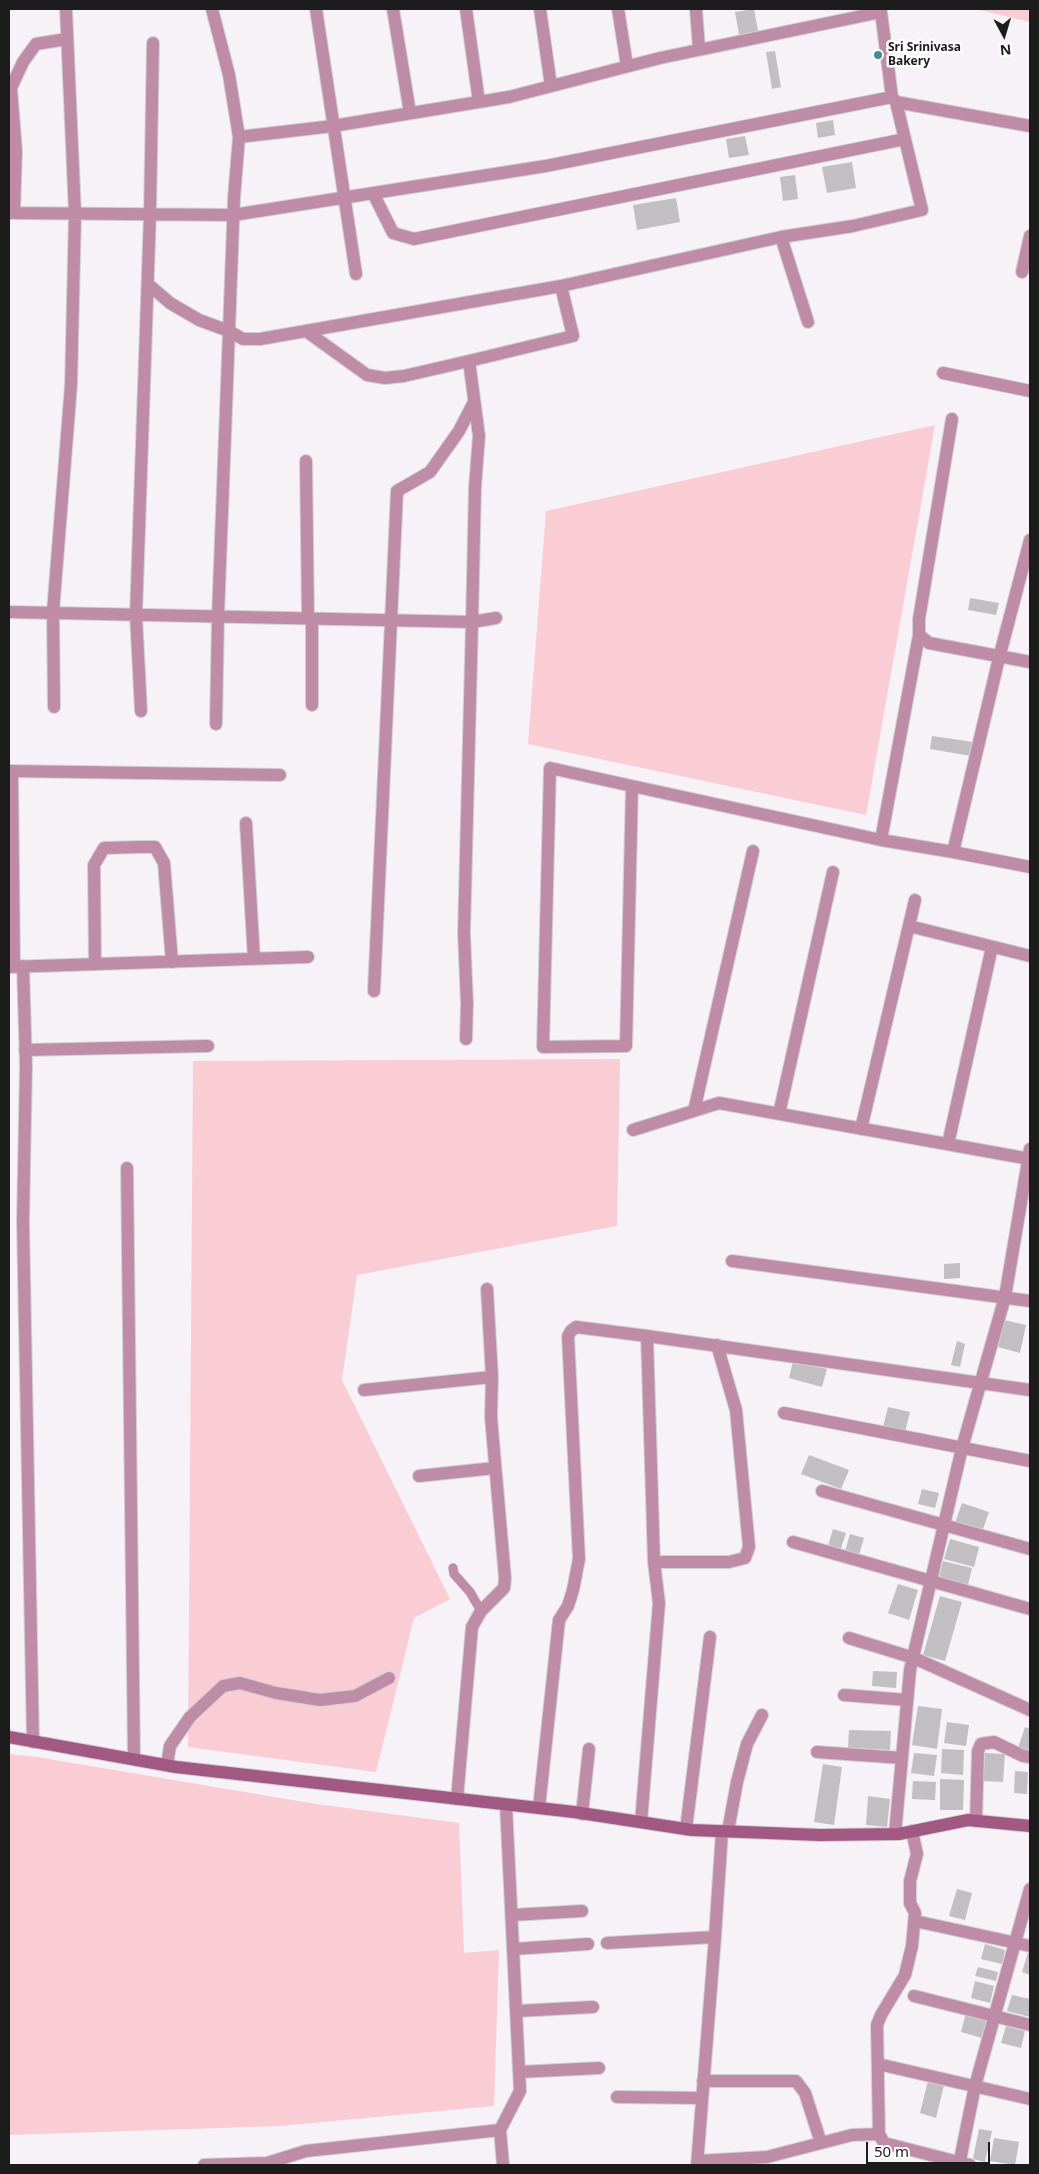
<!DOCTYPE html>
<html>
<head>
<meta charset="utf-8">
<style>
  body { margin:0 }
  #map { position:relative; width:1039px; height:2174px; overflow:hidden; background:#f6f2f7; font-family:"Noto Sans",sans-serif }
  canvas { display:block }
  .frame { position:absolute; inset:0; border:10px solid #1d1c1d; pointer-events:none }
  .north { position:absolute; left:979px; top:10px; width:50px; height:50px; -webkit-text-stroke:4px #fff; paint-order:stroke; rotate:174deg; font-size:14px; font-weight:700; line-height:20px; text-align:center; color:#1d1c1d }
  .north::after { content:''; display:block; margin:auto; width:18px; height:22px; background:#1d1c1d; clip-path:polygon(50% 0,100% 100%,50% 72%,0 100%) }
  .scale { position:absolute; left:866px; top:2142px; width:124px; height:22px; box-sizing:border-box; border:2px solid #1d1c1d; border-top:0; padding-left:6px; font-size:15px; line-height:18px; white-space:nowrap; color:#1d1c1d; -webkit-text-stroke:4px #fff; paint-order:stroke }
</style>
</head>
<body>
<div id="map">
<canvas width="1039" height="2174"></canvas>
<div class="frame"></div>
<div class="north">N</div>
<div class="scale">50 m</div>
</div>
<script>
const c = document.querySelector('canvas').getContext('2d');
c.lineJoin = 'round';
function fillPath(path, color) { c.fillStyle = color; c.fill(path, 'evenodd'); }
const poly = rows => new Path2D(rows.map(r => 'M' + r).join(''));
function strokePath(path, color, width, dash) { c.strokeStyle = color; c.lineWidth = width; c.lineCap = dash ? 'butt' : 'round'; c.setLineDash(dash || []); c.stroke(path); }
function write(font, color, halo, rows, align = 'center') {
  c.font = font + ' "Noto Sans",sans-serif'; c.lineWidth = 5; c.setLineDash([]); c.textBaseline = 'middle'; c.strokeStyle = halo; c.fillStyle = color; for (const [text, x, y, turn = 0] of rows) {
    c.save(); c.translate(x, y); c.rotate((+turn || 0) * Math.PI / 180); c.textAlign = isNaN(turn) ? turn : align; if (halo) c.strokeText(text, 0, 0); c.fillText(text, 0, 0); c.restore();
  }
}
fillPath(poly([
  [975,9,1030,9,1030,22],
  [935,425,866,815,528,744,546,511],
  [620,1059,617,1226,357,1275,342,1380,450,1599,414,1618,376,1772,188,1747,193,1061],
  [9,1754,37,1757,316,1804,459,1823,464,1953,499,1950,494,2106,280,2126,9,2135]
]), '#faccd3');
fillPath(poly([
  [754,9,759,36,740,40,735,12],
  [775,51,781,87,772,89,766,52],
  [833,120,835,135,818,138,816,123],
  [745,136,749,155,729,158,726,139],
  [852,162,856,188,827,193,822,167],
  [795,175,798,199,783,201,780,177],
  [676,198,680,222,637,230,633,205],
  [970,598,999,603,996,615,968,610],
  [932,736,973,742,971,756,930,749],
  [960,1263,960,1278,944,1279,944,1264],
  [1004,1320,1026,1325,1020,1353,998,1347],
  [957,1341,965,1344,960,1367,951,1365],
  [793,1361,827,1369,822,1387,789,1378],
  [888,1407,910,1412,904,1436,882,1431],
  [809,1455,849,1470,841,1489,801,1474],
  [922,1489,939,1493,935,1508,918,1504],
  [962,1503,989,1512,982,1532,955,1523],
  [833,1529,846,1533,840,1551,828,1546],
  [850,1534,864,1538,859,1555,845,1551],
  [950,1539,979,1547,974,1567,944,1559],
  [943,1561,972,1568,967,1589,938,1582],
  [898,1584,918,1590,909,1620,888,1613],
  [940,1596,962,1602,945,1661,923,1655],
  [873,1671,897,1672,896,1688,872,1686],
  [918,1706,942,1709,937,1749,912,1745],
  [947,1722,969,1725,966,1746,944,1743],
  [1025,1727,1030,1729,1030,1753,1018,1748],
  [849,1730,891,1731,890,1750,848,1748],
  [942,1749,964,1750,963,1775,941,1773],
  [914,1753,937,1755,934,1776,911,1773],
  [985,1753,1005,1754,1003,1782,983,1781],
  [823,1764,842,1767,834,1825,814,1822],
  [1015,1771,1028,1772,1027,1794,1014,1793],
  [940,1779,964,1780,963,1810,940,1810],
  [913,1781,936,1782,935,1800,912,1799],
  [868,1796,890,1799,887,1827,866,1825],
  [957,1889,972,1893,965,1920,949,1916],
  [985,1944,1005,1950,1002,1964,981,1959],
  [1030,1946,1030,1975,1022,1972],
  [978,1967,998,1972,996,1981,975,1976],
  [975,1981,994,1986,990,2003,971,1998],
  [1012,1995,1030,1999,1030,2017,1007,2011],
  [966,2013,987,2019,982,2038,961,2032],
  [1006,2026,1025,2031,1021,2048,1001,2043],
  [928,2081,944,2085,936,2118,920,2113],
  [979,2129,992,2131,985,2162,973,2159],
  [994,2138,1019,2142,1015,2165,990,2161]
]), '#c1bfc4');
const lane = poly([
  [453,1568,454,1574,470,1592,481,1611]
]);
const street = poly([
  [212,9,229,75,239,137],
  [316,9,356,274],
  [393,9,410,113],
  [466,9,479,102],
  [540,9,551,86],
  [618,9,627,66],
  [696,9,699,49],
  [896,102,922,210,853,226,781,237,561,286,306,331,260,339,243,339,229,331,234,198,239,137,333,126,509,97,660,58,881,12,892,97,896,102,1030,126],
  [374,195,393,233,414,239,905,139],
  [9,213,233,215,546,166,892,97],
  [14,213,16,151,11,88,23,62,36,44,67,39],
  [781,237,808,322],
  [1022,272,1030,236],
  [148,284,170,303,199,320,229,331,218,616,216,724],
  [306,331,367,375,385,378,404,376,469,361],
  [943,373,1030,391],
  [952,419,919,619,919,635,929,643,1030,662],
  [306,461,308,618],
  [1030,540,999,658,953,852,1030,867],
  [9,612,472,622,475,487,479,436,469,361,573,336,561,286],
  [312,705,312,619],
  [54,707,53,612,71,385,75,214,66,9],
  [141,711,136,615,150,214,153,43],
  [9,771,280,775],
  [12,771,14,967],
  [632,786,626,1046,543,1047,550,768,632,786,881,840,953,852],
  [246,823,254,959],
  [881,840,919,635],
  [909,926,1030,956],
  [95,964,94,865,104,848,140,847,155,847,164,863,172,962],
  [23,966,26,1065,23,1221,33,1742],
  [9,967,308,957],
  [374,991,397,491,430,472,459,431,474,402],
  [466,1039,467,1004,464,933,472,622,496,618],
  [25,1050,208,1046],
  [694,1111,753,851],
  [779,1114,833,872],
  [861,1129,915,900],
  [633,1130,719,1103,1030,1159],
  [948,1144,992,947],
  [127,1168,134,1759],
  [732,1261,1030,1301],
  [364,1390,492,1377,487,1289],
  [784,1413,1030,1461],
  [419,1476,495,1468],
  [822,1491,1030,1549],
  [793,1542,1030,1609],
  [654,1562,729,1562,745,1558,749,1547,736,1410,717,1345],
  [849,1638,914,1658,1030,1710],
  [844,1695,907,1700],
  [817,1752,902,1758],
  [167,1765,170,1746,190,1717,223,1686,240,1683,276,1693,320,1700,355,1696,389,1678],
  [457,1799,472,1627,481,1611,504,1588,505,1578,491,1417,492,1377],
  [539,1808,559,1620,568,1606,573,1590,579,1559,568,1336,571,1331,576,1327,647,1336,1030,1390],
  [582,1814,589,1749],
  [976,1821,978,1751,981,1744,994,1742,1023,1756,1030,1757],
  [641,1822,659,1603,654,1562,647,1336],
  [686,1829,710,1637],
  [728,1831,737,1782,747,1744,762,1715],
  [912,1831,917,1854,910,1881,910,1903,915,1913,912,1946,905,1975,881,2015,877,2025,879,2134,884,2143,970,2165],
  [895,1834,910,1670,962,1448,1005,1297,1030,1149],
  [512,1915,582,1911],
  [915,1921,1030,1946],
  [607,1943,715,1937,722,1831],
  [514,1949,588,1944],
  [914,1996,1030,2025],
  [517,2011,593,2007],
  [878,2064,1030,2099],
  [519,2072,599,2068],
  [703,2081,796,2081,805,2093,821,2143],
  [617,2097,701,2098],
  [698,2161,767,2157,852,2135,879,2134],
  [204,2165,267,2163,306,2151,500,2130],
  [503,2165,500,2130,520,2091,506,1805],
  [697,2165,715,1937],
  [959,2165,975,2086,1030,1889]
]);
const secondary = poly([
  [9,1737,176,1767,574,1812,692,1830,820,1835,899,1834,968,1820,1030,1826]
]);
strokePath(lane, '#d3d0d4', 10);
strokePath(street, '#d3d0d4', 14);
strokePath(secondary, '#d3d0d4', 14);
strokePath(lane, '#bf8ca7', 9);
strokePath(street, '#bf8ca7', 12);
strokePath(secondary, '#a15882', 12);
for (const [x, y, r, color] of [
  [878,55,5,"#458b95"]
]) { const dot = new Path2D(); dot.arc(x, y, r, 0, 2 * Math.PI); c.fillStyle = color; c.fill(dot); strokePath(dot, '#fff', 2); }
write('bold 12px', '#1d1c1d', '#fff', [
  ["Sri Srinivasa",888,48],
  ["Bakery",888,62]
], 'left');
</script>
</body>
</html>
